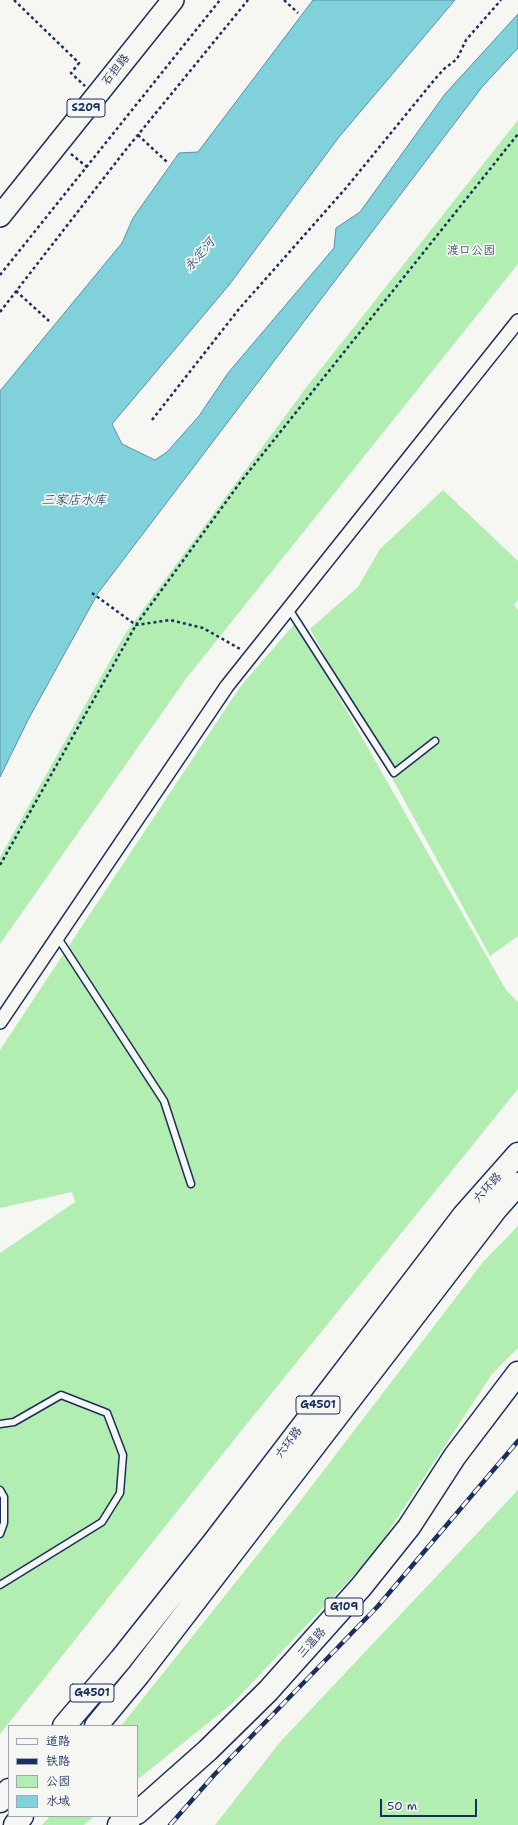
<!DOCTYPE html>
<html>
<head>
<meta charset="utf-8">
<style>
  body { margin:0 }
  #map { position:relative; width:518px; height:1825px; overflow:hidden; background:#f6f6f2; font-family:"Shantell Sans","LXGW WenKai TC",sans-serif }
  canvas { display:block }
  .legend { position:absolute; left:8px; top:1725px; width:130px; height:92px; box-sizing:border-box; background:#f6f6f2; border:1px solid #9ea6b7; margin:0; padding:5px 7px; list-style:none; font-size:12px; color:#1b2f5e }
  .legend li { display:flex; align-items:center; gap:8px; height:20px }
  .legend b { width:20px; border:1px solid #9ea6b7 }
  .scale { position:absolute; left:380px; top:1799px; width:97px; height:18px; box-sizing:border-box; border:2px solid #1b2f5e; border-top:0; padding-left:5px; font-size:12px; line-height:14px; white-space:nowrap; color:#1b2f5e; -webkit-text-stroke:3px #f6f6f2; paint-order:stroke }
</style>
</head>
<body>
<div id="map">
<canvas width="518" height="1825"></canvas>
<ul class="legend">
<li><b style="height:5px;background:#f6f6f2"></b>道路</li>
<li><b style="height:5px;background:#1b2f5e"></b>铁路</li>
<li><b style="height:11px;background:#b2edb2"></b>公园</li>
<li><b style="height:11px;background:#81d1da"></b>水域</li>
</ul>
<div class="scale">50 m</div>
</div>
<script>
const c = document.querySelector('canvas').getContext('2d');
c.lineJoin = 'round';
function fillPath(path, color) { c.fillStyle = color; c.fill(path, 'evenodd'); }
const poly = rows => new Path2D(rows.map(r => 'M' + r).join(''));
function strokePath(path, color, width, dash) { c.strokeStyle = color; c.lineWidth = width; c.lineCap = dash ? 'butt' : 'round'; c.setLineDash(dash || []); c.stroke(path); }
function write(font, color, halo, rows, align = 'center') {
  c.font = font + ' "Shantell Sans","LXGW WenKai TC",sans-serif'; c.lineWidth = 3.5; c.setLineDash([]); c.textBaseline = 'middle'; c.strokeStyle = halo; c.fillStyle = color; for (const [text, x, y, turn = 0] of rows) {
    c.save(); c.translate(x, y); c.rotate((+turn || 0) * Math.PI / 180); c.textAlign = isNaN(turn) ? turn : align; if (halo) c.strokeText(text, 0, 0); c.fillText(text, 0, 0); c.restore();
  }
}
fillPath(poly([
  [518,120,518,264,185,680,0,944,0,857,125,634,305,389],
  [443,490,518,561,518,600,514,605,518,610,518,936,490,956,310,629,358,587,380,549],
  [296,622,506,990,518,1002,518,1089,241,1431,0,1734,0,1253,75,1202,72,1192,0,1208,0,1050,240,687],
  [518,1226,518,1348,492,1374,373,1555,233,1703,137,1780,137,1726,121,1726,298,1504,483,1262],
  [518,1490,518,1825,215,1825,281,1741],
  [50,1816,94,1816,84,1825,42,1825]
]), '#b2edb2');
const water = poly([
  [313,0,455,0,339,137,229,285,112,424,122,444,155,460,167,452,199,416,228,373,334,248,336,228,360,212,445,94,518,14,518,48,482,87,98,593,29,718,0,777,0,391,122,243,133,218,179,153,198,152,313,0]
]);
fillPath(water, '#81d1da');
strokePath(water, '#5890a8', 1);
const lane = poly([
  [289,609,394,773,435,741],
  [58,938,164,1101,191,1184],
  [0,1424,14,1422,61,1395,107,1413,123,1455,120,1493,102,1522,0,1585],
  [0,1490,4,1497,4,1523,0,1534]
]);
const street = poly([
  [0,1022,227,686,518,321]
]);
const primary = poly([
  [0,216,173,0]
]);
const highway = poly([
  [64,1726,121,1659,214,1542,464,1215,518,1154],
  [96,1726,139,1674,496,1209,518,1184],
  [0,1801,9,1790],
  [137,1813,208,1750,268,1691,361,1587,409,1527,455,1456,518,1373],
  [15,1825,22,1816],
  [119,1825,129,1820]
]);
strokePath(lane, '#1b2f5e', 9);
strokePath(street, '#1b2f5e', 16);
strokePath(primary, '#1b2f5e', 24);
strokePath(highway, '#1b2f5e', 25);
strokePath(poly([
  [14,0,79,63,71,73,85,86],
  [284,0,298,13],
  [138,135,167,162],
  [71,154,87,167],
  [0,275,220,0],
  [16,291,49,321],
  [0,312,124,152,248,0],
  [152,420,239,309,346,188,435,79,444,69,457,59,466,40,501,0],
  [92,593,136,625,170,620,203,628,242,650],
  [0,865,136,625,242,480,518,134]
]), '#1b2f5e', 2.5, [3, 3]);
strokePath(lane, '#f6f6f2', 6);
strokePath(street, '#f6f6f2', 13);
strokePath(primary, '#f6f6f2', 21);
strokePath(highway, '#f6f6f2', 22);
const rail = poly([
  [170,1825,215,1774,378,1606,518,1441]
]);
strokePath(rail, '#1b2f5e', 4.5);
strokePath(rail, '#f6f6f2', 3, [9]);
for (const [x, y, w] of [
  [86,108,38],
  [318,1405,44],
  [344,1607,38],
  [92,1693,44]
]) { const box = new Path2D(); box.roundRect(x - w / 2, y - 9, w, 18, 3); c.fillStyle = '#f6f6f2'; c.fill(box); strokePath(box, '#1b2f5e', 1); }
write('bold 11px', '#1b2f5e', null, [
  ["S209",86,108],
  ["G4501",318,1405],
  ["G109",344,1607],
  ["G4501",92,1693]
]);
write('12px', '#1b2f5e', '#f6f6f2', [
  ["石担路",116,70,-51],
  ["六环路",488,1188,-48],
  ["六环路",289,1443,-53],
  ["三温路",312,1643,-48]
]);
write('12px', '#39556f', '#f6f6f2', [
  ["渡口公园",471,251]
]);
write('italic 13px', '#34587d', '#f6f6f2', [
  ["永定河",200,255,-49],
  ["三家店水库",74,501]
]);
</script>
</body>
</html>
